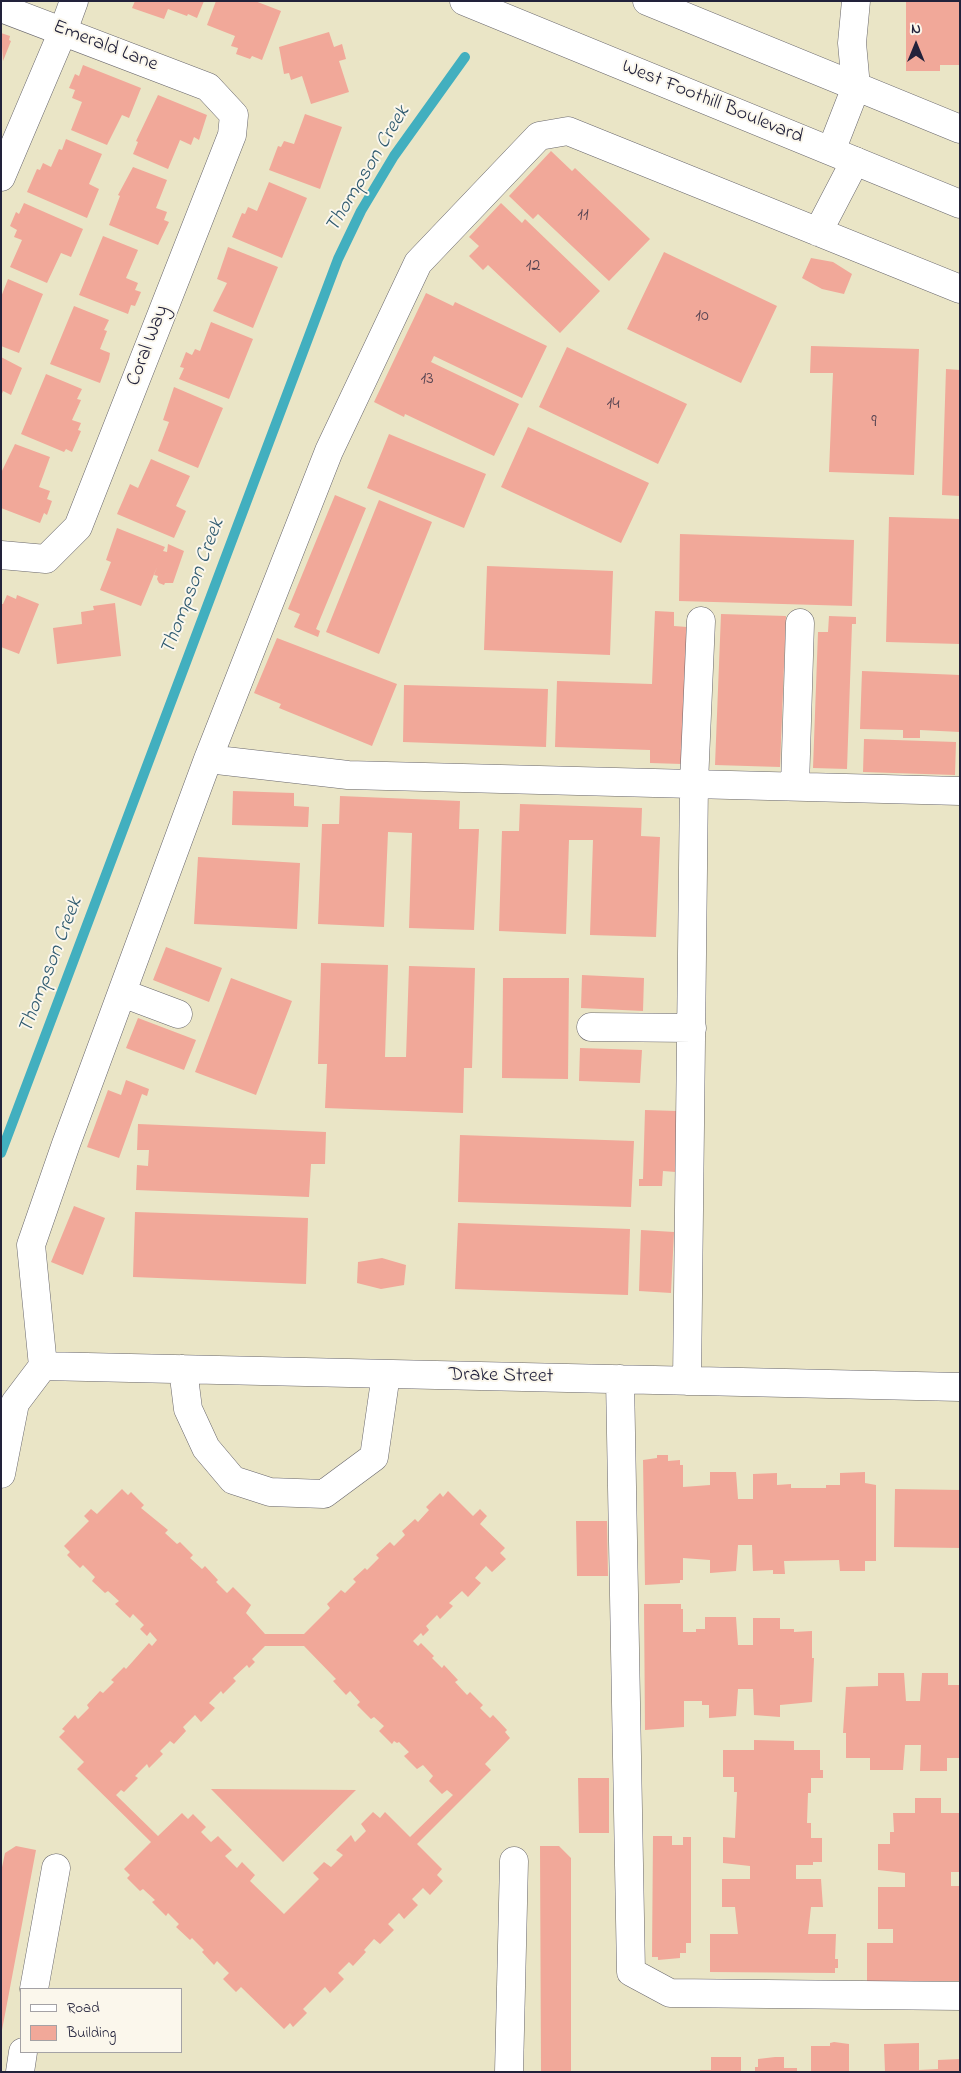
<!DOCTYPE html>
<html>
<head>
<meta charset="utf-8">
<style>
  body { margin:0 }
  #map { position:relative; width:961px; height:2073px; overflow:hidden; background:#eae5c6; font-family:"Indie Flower",sans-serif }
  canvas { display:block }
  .frame { position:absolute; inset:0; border:2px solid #22223b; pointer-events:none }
  .legend { position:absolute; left:20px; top:1988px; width:162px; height:65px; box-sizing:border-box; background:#fbf7ec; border:1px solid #a4a2a5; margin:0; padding:6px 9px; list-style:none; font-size:15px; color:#22223b }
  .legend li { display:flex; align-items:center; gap:10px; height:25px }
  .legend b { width:25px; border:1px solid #a4a2a5 }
  .north { position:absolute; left:891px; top:20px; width:50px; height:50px; -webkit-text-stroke:4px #fbf7ec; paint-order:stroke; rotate:0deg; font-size:14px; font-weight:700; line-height:20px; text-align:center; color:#22223b }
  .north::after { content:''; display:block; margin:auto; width:18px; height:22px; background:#22223b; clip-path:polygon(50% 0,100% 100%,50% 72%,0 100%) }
</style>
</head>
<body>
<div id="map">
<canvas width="961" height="2073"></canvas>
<div class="frame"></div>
<ul class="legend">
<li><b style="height:6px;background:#fff"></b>Road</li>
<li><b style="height:14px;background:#f1a899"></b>Building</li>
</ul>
<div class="north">N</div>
</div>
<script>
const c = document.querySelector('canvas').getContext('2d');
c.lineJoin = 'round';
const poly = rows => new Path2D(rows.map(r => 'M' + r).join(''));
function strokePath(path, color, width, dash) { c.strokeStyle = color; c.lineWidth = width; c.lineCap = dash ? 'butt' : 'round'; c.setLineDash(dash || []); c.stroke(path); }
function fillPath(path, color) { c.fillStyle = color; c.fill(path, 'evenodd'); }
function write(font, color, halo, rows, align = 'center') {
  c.font = font + ' "Indie Flower",sans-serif'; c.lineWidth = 4; c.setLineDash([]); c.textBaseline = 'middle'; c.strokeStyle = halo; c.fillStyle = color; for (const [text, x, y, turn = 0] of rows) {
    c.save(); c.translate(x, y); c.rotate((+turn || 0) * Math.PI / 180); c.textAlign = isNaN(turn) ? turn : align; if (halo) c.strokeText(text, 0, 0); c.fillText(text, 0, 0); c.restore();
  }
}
strokePath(poly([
  [1,1153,338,259,361,211,394,156,465,57]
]), '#42afbf', 10);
fillPath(poly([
  [135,1,204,1,197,18,188,14,187,16,168,9,164,19,132,8],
  [216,1,255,1,281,11,262,60,252,56,250,59,236,54,238,48,231,46,235,36,207,25],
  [906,1,960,1,960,65,940,65,940,71,906,71],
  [329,32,334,47,342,44,346,59,339,61,349,92,311,104,302,76,291,80,289,73,284,74,279,47],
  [1,33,10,36,9,40,11,41,3,61],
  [83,65,141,88,129,118,122,115,107,145,71,130,82,102,72,98,75,90,69,88,75,74,79,76],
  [158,95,207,115,199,140,194,137,191,145,180,140,168,169,133,154,138,142,136,141],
  [305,114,342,127,320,189,269,170,278,146,281,147,284,141,294,144],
  [66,139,102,154,89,184,99,189,87,218,27,192,37,169,40,170,43,163,51,167,59,149,62,150],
  [551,151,572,171,575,168,650,239,609,281,538,214,533,219,509,196],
  [133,167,167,180,156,208,167,212,164,220,169,222,158,245,109,225,120,196,118,195],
  [269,182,307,198,282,258,232,237,242,213,245,214,248,207,257,211],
  [24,203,83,229,71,257,61,253,47,283,10,267,22,240,14,237,17,230,10,226,16,212,19,214],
  [501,203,522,223,525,219,600,291,560,333,488,265,483,270,469,256,479,246,469,237],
  [103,236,138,250,126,278,138,283,135,290,141,292,135,306,131,305,128,314,79,295],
  [228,247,278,267,253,328,213,311,227,283,217,279],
  [664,252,777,306,741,383,627,329],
  [811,258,833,262,852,274,844,294,822,289,802,278],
  [8,279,43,294,19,353,1,346,1,297],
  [426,293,453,306,455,302,547,346,522,398,434,356,431,362,519,404,494,456,405,414,404,417,374,402],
  [74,306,109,320,104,330,107,331,100,349,110,353,109,359,100,383,50,364],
  [211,322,253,339,229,399,179,379,184,368,180,367,186,352,192,355,195,349,200,351],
  [811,346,919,349,914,475,829,472,833,373,810,373],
  [567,347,687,404,658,464,539,407],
  [1,357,22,368,11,395,3,391,1,396],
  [946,369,960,370,960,496,942,495],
  [46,374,82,389,77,399,81,400,72,420,81,423,78,430,81,431,72,452,66,449,64,452,21,434],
  [174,387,223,408,198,468,158,451,169,422,163,420],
  [528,427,649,483,621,543,501,487],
  [389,434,486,474,464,528,367,488],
  [15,444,50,457,39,487,50,491,47,499,52,501,47,515,44,513,40,523,1,508,1,473],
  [151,459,190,476,176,506,186,511,174,538,117,514,130,484,138,488],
  [335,495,366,508,316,629,320,631,318,637,294,627,300,614,288,609],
  [379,500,432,522,379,654,326,632],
  [889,517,960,519,960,644,886,642],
  [117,528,165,547,163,551,167,552,168,544,184,551,173,583,165,583,164,585,159,583,157,579,158,576,154,575,157,567,141,606,100,590,111,562,106,560],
  [680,534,854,540,852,606,679,601],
  [487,566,613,571,610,655,484,650],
  [7,595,16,599,17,595,39,604,19,654,1,647,1,604,3,604],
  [115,603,121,656,57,664,53,628,82,624,81,612,94,610,93,606],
  [655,611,674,612,674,626,687,627,682,764,650,763,650,750,555,747,557,681,652,684],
  [721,614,786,616,780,767,715,765],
  [829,616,856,617,856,624,852,624,847,769,813,768,818,632,828,632],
  [277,638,397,684,372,746,279,708,281,704,254,693],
  [862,671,960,675,960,732,920,730,920,738,903,738,903,730,860,729],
  [404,685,548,689,546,747,403,742],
  [864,739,956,742,955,775,863,772],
  [233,791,294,793,294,806,309,807,308,827,232,825],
  [340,796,460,801,459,829,479,829,474,930,409,928,412,833,388,832,384,927,318,924,322,824,339,824],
  [520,804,642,808,641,836,660,837,656,937,590,935,593,840,569,840,566,934,499,931,502,831,519,831],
  [198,857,300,863,297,929,194,924],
  [166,947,222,968,209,1002,153,980],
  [321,963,388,965,385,1057,406,1057,409,966,475,968,472,1068,464,1068,463,1113,325,1108,327,1064,318,1064],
  [582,975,644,978,643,1011,581,1008],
  [231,978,292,1001,256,1095,195,1072],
  [503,978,569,978,568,1079,502,1078],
  [138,1018,196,1040,184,1070,126,1048],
  [580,1048,642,1050,640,1083,579,1081],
  [126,1080,149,1089,147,1096,142,1094,119,1158,87,1147,108,1090,121,1095],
  [645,1110,677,1111,676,1172,663,1171,662,1186,639,1186,639,1179,643,1179],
  [138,1124,326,1132,325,1164,311,1164,309,1197,136,1190,137,1165,148,1166,149,1150,137,1150],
  [460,1135,634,1141,631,1207,458,1202],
  [74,1206,105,1218,83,1275,51,1262],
  [135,1212,308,1218,306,1284,133,1277],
  [458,1223,630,1229,628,1295,455,1289],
  [641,1230,674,1232,671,1293,639,1291],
  [382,1258,406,1265,404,1285,381,1289,357,1283,358,1262],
  [657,1455,668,1455,668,1461,680,1460,680,1465,683,1465,683,1487,710,1485,710,1472,736,1472,738,1499,753,1499,753,1474,777,1473,777,1485,791,1484,791,1488,826,1488,826,1485,840,1485,840,1473,865,1472,865,1483,876,1485,876,1561,865,1561,865,1571,840,1571,839,1560,784,1561,785,1574,773,1574,773,1570,753,1571,752,1545,738,1545,736,1571,710,1573,710,1560,683,1558,683,1580,680,1580,680,1583,645,1585,643,1460,657,1458],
  [122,1489,128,1495,131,1492,144,1505,141,1508,168,1530,165,1533,177,1544,180,1542,193,1555,190,1558,202,1569,205,1566,218,1580,216,1582,227,1593,233,1587,251,1605,246,1613,265,1634,304,1634,330,1608,327,1604,341,1590,345,1593,356,1582,353,1579,365,1568,367,1570,379,1558,376,1555,390,1542,394,1546,405,1535,402,1531,415,1519,418,1522,429,1510,426,1507,440,1493,443,1497,448,1491,473,1516,480,1509,487,1516,480,1524,505,1548,500,1553,506,1559,492,1572,486,1566,475,1578,481,1583,468,1597,462,1591,449,1603,453,1606,440,1619,437,1615,426,1626,429,1630,423,1636,421,1633,413,1641,418,1646,421,1643,434,1656,432,1658,442,1668,444,1665,458,1680,455,1682,467,1695,470,1692,483,1705,480,1708,490,1718,493,1715,507,1730,505,1732,510,1738,485,1764,491,1770,417,1844,442,1869,437,1875,443,1881,430,1895,423,1888,412,1899,418,1905,404,1919,399,1913,388,1924,394,1930,380,1944,374,1939,364,1950,366,1952,353,1966,349,1962,338,1973,344,1979,330,1993,325,1987,303,2009,307,2013,293,2027,290,2023,284,2029,241,1987,236,1992,223,1979,229,1973,217,1961,214,1965,202,1952,204,1950,192,1938,190,1940,176,1927,179,1924,168,1913,166,1916,152,1902,155,1900,143,1889,140,1891,127,1878,130,1875,124,1869,151,1842,77,1769,84,1762,59,1737,65,1731,62,1729,75,1715,78,1719,89,1708,87,1705,100,1691,103,1693,114,1682,111,1680,124,1667,126,1669,149,1643,152,1646,157,1640,150,1632,147,1636,140,1629,144,1625,133,1614,130,1618,115,1604,119,1601,108,1591,105,1593,92,1581,95,1577,83,1565,80,1568,67,1555,70,1552,64,1546,89,1521,84,1516,91,1509,97,1514],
  [265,1646,304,1646,336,1679,333,1681,346,1695,350,1691,360,1702,357,1705,371,1719,374,1717,384,1726,379,1731,392,1744,394,1741,397,1743,399,1742,409,1752,404,1756,417,1769,423,1765,433,1776,429,1781,442,1794,447,1790,453,1795,410,1837,385,1812,380,1818,373,1812,361,1824,366,1831,355,1842,351,1835,336,1850,343,1855,331,1867,324,1862,313,1873,319,1879,284,1914,250,1881,255,1875,242,1862,237,1868,225,1856,232,1850,218,1836,211,1842,201,1832,206,1827,193,1814,188,1819,182,1813,158,1836,116,1795,121,1790,124,1792,138,1778,135,1776,147,1764,149,1768,163,1754,160,1751,170,1741,174,1744,186,1731,183,1727,195,1715,201,1722,215,1708,209,1703,221,1691,223,1694,236,1681,233,1678,247,1665,249,1668,255,1662,252,1659],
  [895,1489,960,1490,960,1548,894,1547],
  [576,1521,607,1521,608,1576,577,1576],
  [644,1604,681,1604,681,1609,683,1609,683,1632,696,1632,696,1629,705,1629,705,1617,736,1617,738,1645,753,1645,753,1618,780,1618,780,1629,794,1629,794,1632,812,1631,812,1658,814,1658,812,1702,780,1705,780,1717,754,1715,753,1689,738,1689,736,1716,709,1718,709,1705,702,1705,702,1701,684,1701,684,1727,645,1730],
  [878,1673,904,1673,906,1701,920,1701,922,1673,948,1673,948,1685,960,1685,960,1758,947,1758,947,1771,920,1771,921,1745,905,1745,903,1770,870,1770,870,1758,846,1758,846,1733,843,1733,846,1687,878,1686],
  [754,1740,794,1741,794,1750,820,1750,820,1770,823,1770,823,1778,811,1778,811,1793,808,1793,807,1823,811,1823,811,1838,822,1838,822,1862,813,1862,813,1865,796,1865,796,1879,821,1879,823,1907,811,1907,808,1934,836,1934,835,1959,838,1959,838,1968,835,1968,835,1973,710,1972,710,1934,738,1934,735,1907,722,1907,722,1879,750,1879,750,1866,723,1863,723,1837,735,1838,737,1792,734,1792,734,1777,723,1777,723,1750,754,1750],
  [578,1778,609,1778,609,1833,579,1833],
  [211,1789,356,1790,283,1862],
  [915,1798,941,1798,941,1813,960,1813,960,1872,951,1872,951,1886,960,1886,960,1981,867,1981,867,1943,893,1943,893,1929,878,1929,878,1887,905,1887,905,1873,878,1870,878,1844,890,1844,890,1832,894,1832,893,1813,915,1813],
  [653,1836,672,1836,672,1845,683,1845,683,1837,691,1837,691,1943,686,1943,686,1953,680,1953,680,1958,658,1960,658,1957,652,1957],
  [16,1846,36,1850,2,2030,1,1872,5,1853],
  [540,1846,559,1846,571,1858,571,2072,541,2072],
  [834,2042,849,2044,849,2072,811,2072,811,2046,830,2046,830,2043],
  [919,2043,919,2070,938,2069,938,2060,960,2059,960,2072,885,2072,884,2044],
  [711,2057,741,2057,741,2072,700,2072,700,2070,711,2070],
  [775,2057,784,2057,784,2068,797,2068,797,2072,755,2072,755,2067,758,2067,758,2059]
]), '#f1a899');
const minor = poly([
  [856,1,852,43,856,87],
  [1,8,208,87,234,115,232,135,78,527,46,559,1,555],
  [1,177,63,31,74,1],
  [818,232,855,161],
  [960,289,568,131,539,136,418,263,329,451,208,759,348,775,960,791],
  [795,786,800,623],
  [122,993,178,1014],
  [591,1027,692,1028],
  [43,1366,960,1387],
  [43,1366,31,1245,66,1144,208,759],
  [183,1369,188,1409,206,1448,233,1480,270,1492,324,1494,374,1457,386,1374],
  [620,1379,631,1972,670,1993,960,1996],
  [687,1381,694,783,701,621],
  [1,1474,15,1403,43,1366],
  [34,1989,56,1868],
  [20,2072,23,2052],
  [509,2072,514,1861]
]);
const major = poly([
  [464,1,960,204],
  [647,1,960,129],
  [831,151,856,87]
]);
strokePath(minor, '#68666c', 29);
strokePath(major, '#68666c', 29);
strokePath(minor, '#fff', 28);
strokePath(major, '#fff', 28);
write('18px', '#564452', null, [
  ["11",583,216],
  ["12",533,267],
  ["10",702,317],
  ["13",427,380],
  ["14",613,405],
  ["9",874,423]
]);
write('20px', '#22223b', '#fbf7ec', [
  ["Emerald Lane",105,47,21],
  ["West Foothill Boulevard",712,103,22],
  ["Coral Way",149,346,-69],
  ["Drake Street",501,1377,1]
]);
write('italic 21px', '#2f5a70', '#fbf7ec', [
  ["Thompson Creek",369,170,-59],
  ["Thompson Creek",194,587,-69],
  ["Thompson Creek",52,966,-69]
]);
</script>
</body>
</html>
